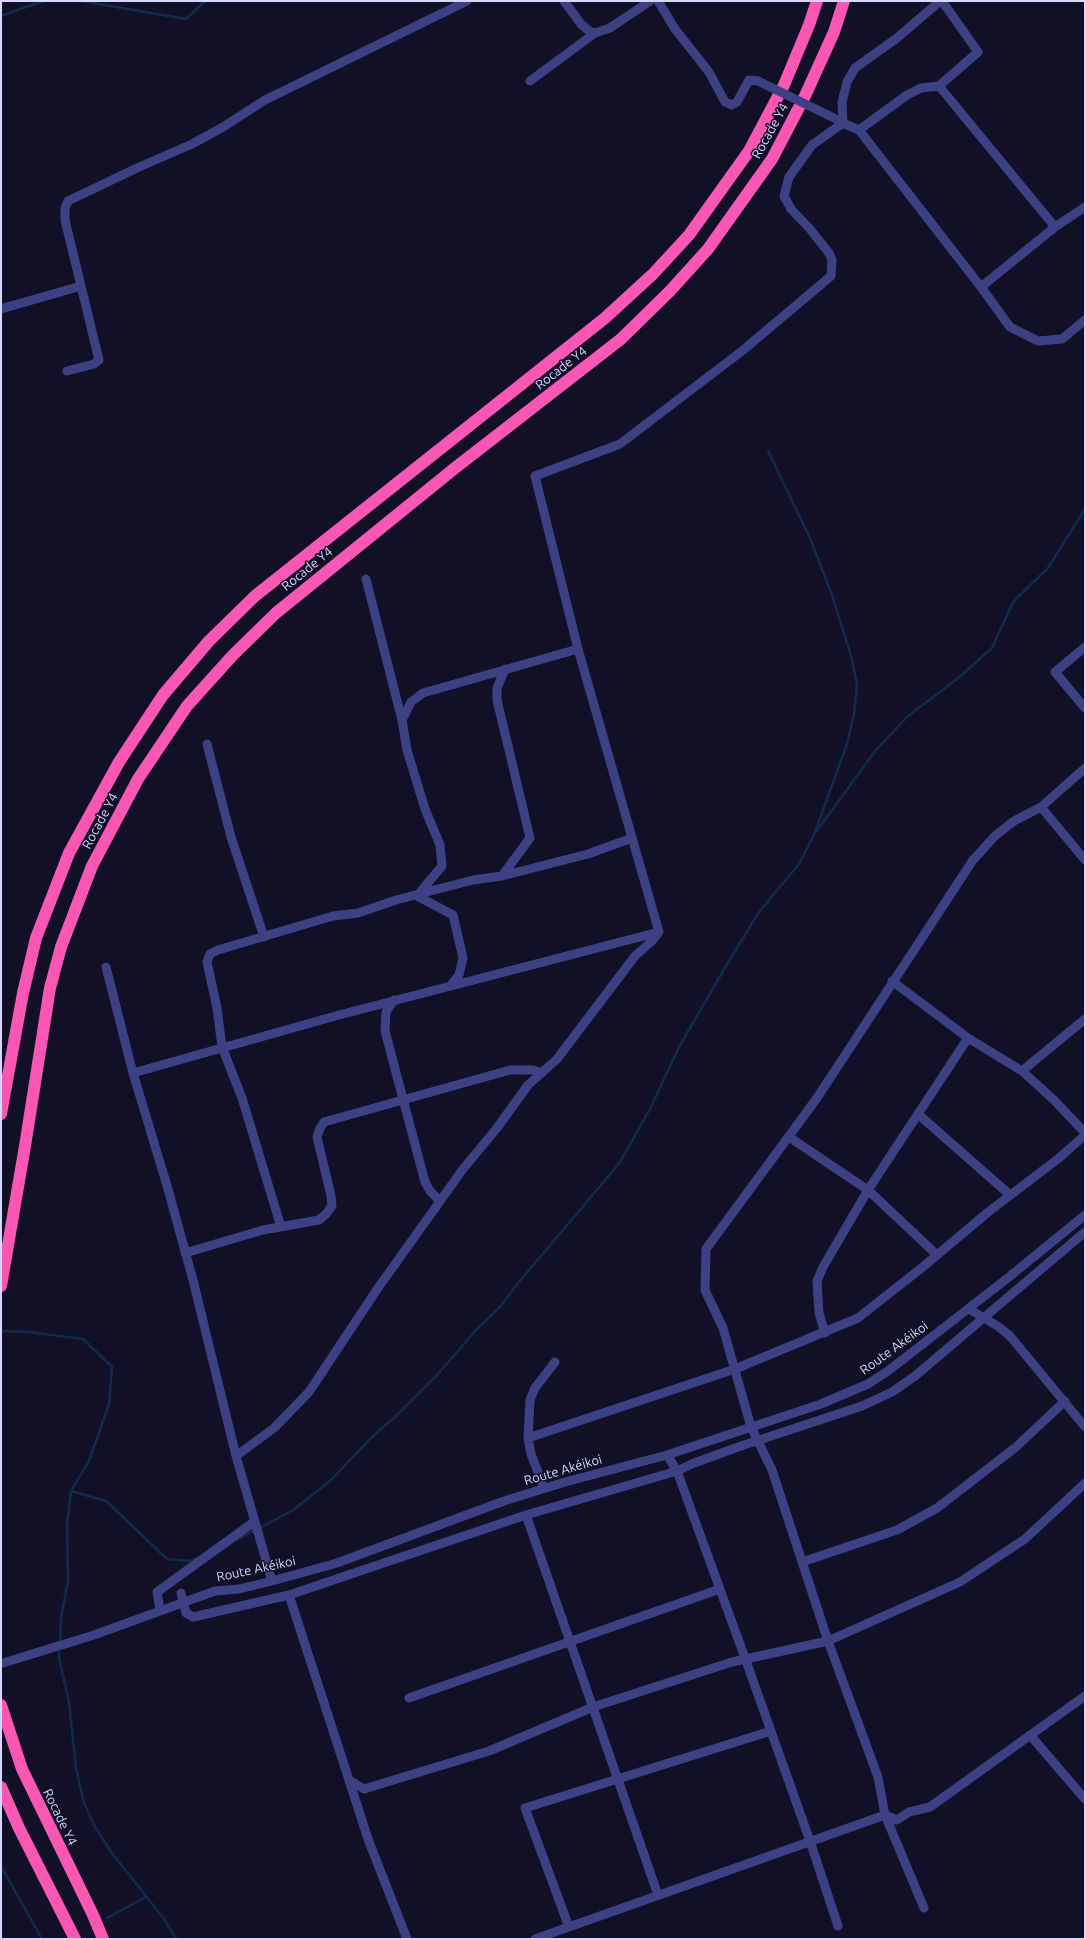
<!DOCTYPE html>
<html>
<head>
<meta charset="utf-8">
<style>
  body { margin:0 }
  #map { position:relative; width:1086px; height:1940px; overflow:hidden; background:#121027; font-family:Ubuntu,sans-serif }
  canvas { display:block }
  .frame { position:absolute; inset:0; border:2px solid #d8d7fe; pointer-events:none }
</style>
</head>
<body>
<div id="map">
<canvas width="1086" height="1940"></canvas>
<div class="frame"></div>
</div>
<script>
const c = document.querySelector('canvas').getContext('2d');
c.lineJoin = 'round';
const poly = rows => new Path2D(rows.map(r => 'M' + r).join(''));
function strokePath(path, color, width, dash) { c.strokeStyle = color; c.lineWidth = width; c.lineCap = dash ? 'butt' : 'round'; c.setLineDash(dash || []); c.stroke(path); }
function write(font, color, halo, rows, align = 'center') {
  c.font = font + ' Ubuntu,sans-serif'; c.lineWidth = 3; c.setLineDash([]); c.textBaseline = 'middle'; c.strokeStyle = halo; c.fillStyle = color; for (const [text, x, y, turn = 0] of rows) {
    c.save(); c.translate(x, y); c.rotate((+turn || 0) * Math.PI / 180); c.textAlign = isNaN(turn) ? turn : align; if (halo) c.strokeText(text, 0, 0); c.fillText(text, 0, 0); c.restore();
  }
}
strokePath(poly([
  [81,1,186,19,205,1],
  [1,16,43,1],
  [816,832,876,750,908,716,957,679,992,648,1013,602,1048,568,1085,509],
  [1,1331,29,1332,83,1339,112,1367,109,1404,89,1461,71,1491,67,1524,68,1581,61,1618,60,1643],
  [71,1491,106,1501,167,1559,190,1561,198,1558],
  [260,1528,293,1510,330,1481,373,1436,395,1417,438,1374,477,1329,500,1307,518,1283,602,1184,620,1162,651,1107,679,1047,726,966,759,912,799,864,814,835,847,744,854,714,857,685,851,656,832,595,810,538,768,451],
  [237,1540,255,1530],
  [59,1648,59,1658,69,1702,76,1768,84,1803,94,1825,111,1852,164,1919,176,1939],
  [1,1866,42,1939],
  [107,1918,146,1897]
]), '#102b4b', 2.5);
strokePath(poly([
  [564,1,581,24,589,31,595,33,610,28,650,1],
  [658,1,675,29,709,72,725,102,732,105,737,102,749,80,758,81],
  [530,81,595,33],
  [939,86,1055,227],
  [838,121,859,130,907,95,921,88,939,86,978,52,942,1],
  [859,130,981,287,1055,227,1085,207],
  [981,287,1010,327,1038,341,1062,339,1085,320],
  [1,309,81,286],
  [67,371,94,364,99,360,65,220,65,208,68,201,137,168,192,144,223,127,265,100,467,1],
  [366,579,402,720,407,750,425,809,440,845,442,866,417,896,453,915,463,958,459,975,451,985],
  [1085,647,1055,672,1085,708],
  [402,720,411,702,423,693,578,649],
  [207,744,231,837,264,937],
  [1041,807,1085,860],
  [502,876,530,838,497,700,497,688,505,669],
  [106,967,133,1073,168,1189,193,1280,236,1456,272,1581],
  [892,981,968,1038,1022,1071,1054,1100,1085,1133],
  [394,1000,386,1012,385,1031,425,1182,430,1191,440,1201],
  [1022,1071,1085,1019],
  [133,1073,339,1015,659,932],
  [918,1114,1010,1195],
  [789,1137,868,1190,937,1255],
  [281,1227,242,1098,222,1047,217,1008,207,962,210,954,218,950,333,916,358,913,396,900,473,880,502,876,588,854,632,838],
  [1085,1232,915,1376,892,1392,862,1406,741,1446,694,1463,677,1471,526,1515,289,1595,349,1780,364,1789,489,1751,593,1707,732,1662,828,1641,960,1582,1025,1539,1085,1483],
  [185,1253,263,1230,319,1220,326,1214,332,1206,331,1196,317,1137,320,1128,324,1122,510,1070,533,1070,542,1073],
  [969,1309,999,1327,1010,1336,1085,1427],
  [825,1333,819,1313,817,1281,823,1267,868,1190,968,1038],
  [528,1438,735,1369,858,1318,924,1266,987,1213,1059,1158,1085,1135],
  [667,1455,677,1471,745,1658,810,1841,838,1926],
  [236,1456,274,1428,309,1392,378,1288,463,1169,497,1128,528,1085,557,1059,635,956,652,941,659,932,578,649,535,476,620,444,742,351,831,276,832,260,829,253,810,229,791,209,784,196,789,177,812,145,843,123,842,102,847,82,855,68,897,38,940,1],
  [544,1488,531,1454,528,1438,530,1400,535,1388,555,1362],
  [526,1515,658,1895],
  [802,1562,897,1530,937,1508,1016,1447,1065,1401],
  [181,1593,186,1613,193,1617,289,1595],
  [160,1610,157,1592,254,1522],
  [3,1663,94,1635,215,1591,239,1589,272,1581,337,1563,504,1501,565,1482,667,1455,821,1404,868,1384,888,1371,1009,1277,1085,1215],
  [409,1698,720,1589],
  [1030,1735,1085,1799],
  [349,1780,368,1839,407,1939],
  [924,1908,885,1815,878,1777,828,1641,772,1470,751,1427,723,1328,705,1290,706,1249,817,1098,973,860,996,835,1014,821,1041,807,1085,768],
  [569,1927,525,1808,771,1731],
  [535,1939,885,1815,897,1820,909,1812,930,1807,1085,1696]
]), '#3d4184', 9);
strokePath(poly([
  [1,1114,23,993,36,938,69,853,119,762,163,695,209,641,255,596,605,318,653,274,689,235,749,151,784,85,809,25,817,1],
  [1,1286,25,1146,50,988,61,947,92,866,138,779,187,706,233,655,276,613,455,468,621,339,670,291,708,249,772,159,805,96,834,32,844,1],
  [1,1705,22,1769,93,1915,103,1939],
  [1,1787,19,1828,75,1939]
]), '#f957b3', 12);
strokePath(poly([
  [758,81,834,118]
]), '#3d4184', 9);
write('13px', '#d8d7fe', '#121027', [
  ["Rocade Y4",770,131,-61],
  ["Rocade Y4",561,368,-38],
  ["Rocade Y4",307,569,-39],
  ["Rocade Y4",100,821,-62],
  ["Route Akéikoi",894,1348,-36],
  ["Route Akéikoi",563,1470,-16],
  ["Route Akéikoi",256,1569,-12],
  ["Rocade Y4",60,1817,64]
]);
</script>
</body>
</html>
